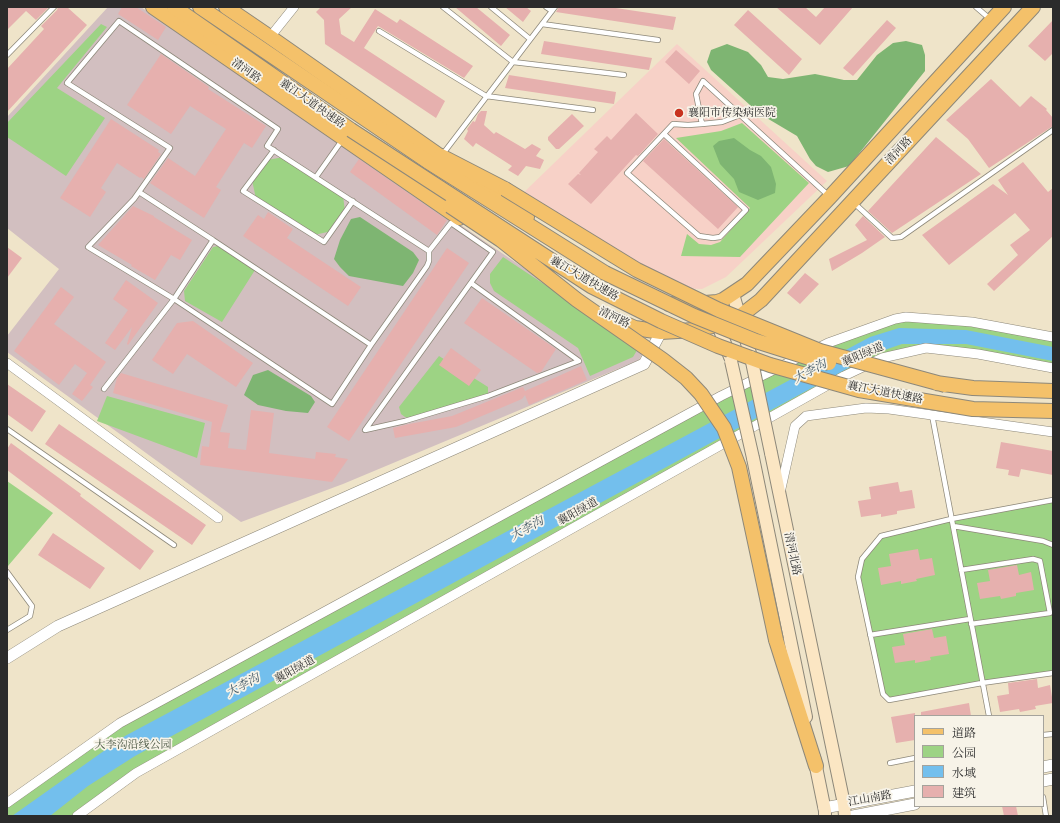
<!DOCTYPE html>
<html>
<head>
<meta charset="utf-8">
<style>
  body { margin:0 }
  #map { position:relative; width:1060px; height:823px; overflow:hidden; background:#efe4c9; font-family:"IM FELL Great Primer","Noto Serif SC",serif }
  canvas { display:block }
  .frame { position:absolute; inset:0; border:8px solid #2b2b2b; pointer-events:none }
  .legend { position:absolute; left:914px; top:715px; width:130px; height:92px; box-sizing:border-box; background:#f7f3e8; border:1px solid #a5a39c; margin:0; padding:5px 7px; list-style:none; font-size:12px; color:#2b2b2b }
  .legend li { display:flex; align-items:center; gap:8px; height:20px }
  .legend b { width:20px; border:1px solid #a5a39c }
</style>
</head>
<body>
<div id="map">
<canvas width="1060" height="823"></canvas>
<div class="frame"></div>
<ul class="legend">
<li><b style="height:5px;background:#f4c16a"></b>道路</li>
<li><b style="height:11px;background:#9dd384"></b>公园</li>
<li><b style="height:11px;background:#73bfed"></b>水域</li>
<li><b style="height:11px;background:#e6b0ae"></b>建筑</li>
</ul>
</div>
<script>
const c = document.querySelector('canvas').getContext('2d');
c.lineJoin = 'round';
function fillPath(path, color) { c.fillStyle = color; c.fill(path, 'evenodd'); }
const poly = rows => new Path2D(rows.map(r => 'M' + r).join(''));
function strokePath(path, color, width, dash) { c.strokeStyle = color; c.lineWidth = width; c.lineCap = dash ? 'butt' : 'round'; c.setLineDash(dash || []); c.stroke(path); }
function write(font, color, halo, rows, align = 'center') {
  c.font = font + ' "IM FELL Great Primer","Noto Serif SC",serif'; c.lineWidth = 3.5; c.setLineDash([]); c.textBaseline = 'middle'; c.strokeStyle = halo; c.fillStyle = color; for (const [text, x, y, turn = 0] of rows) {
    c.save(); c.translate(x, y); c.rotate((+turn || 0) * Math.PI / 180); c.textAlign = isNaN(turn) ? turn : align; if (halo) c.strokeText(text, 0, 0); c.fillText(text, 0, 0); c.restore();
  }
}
fillPath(poly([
  [677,44,827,181,726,277,702,289,668,288,518,198]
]), '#f7d1c7');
fillPath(poly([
  [108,7,141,7,644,350,639,360,343,484,241,522,7,352,7,336,59,269,7,228,7,117]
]), '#d2bfc0');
fillPath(poly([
  [101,24,107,27,57,88,105,118,66,176,7,137,7,123],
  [742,123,809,183,740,257,681,256,687,234,699,244,711,245,720,242,750,208,676,138,721,131],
  [284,157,343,195,345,212,332,231,314,235,256,199,252,180,267,160],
  [218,246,255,270,222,322,185,301,184,291,213,247],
  [503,257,639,347,633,357,590,376,578,348,494,291,490,283,490,274],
  [906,317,1053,336,1053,368,926,348,882,358,136,773,77,816,7,816,7,803,120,723,828,343],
  [439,356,488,387,488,396,410,419,405,417,401,414,399,407],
  [107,396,205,423,197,458,97,421],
  [7,481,53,513,8,566,7,565],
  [1053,500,1053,673,889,700,883,694,858,577,862,559,881,536]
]), '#9dd384');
fillPath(poly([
  [906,41,922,45,925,55,925,71,849,166,828,172,816,166,810,159,797,136,760,114,711,70,707,62,711,50,727,44,748,52,761,65,768,77,783,79,815,74,830,77,844,80,857,80,877,55,893,43],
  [734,138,750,150,761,156,771,167,776,184,775,193,758,200,739,192,734,179,720,164,713,146,719,141],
  [360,217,413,252,419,260,413,273,403,286,349,276,340,267,334,259,340,240,351,219],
  [268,370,311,396,315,402,308,413,286,411,258,405,244,395,253,375]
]), '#7eb572');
fillPath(poly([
  [899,328,966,330,1053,347,1053,361,966,344,902,344,876,353,135,756,88,786,50,816,12,816,125,736,870,337]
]), '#73bfed');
fillPath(poly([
  [7,7,49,7,36,20,26,11,7,30],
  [58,7,67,7,87,25,7,112,7,69,44,29,41,26,57,10],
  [122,7,136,7,166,27,158,40,118,14],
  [321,7,352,7,339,19,341,34,354,42,375,9,397,23,400,19,473,66,464,78,378,26,364,48,445,101,436,118,325,44,324,20,316,12],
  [455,7,476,7,510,35,501,46],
  [505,7,526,7,531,11,523,22],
  [559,7,609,7,676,17,673,30,556,12],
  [776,7,805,7,816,17,825,7,853,7,820,45],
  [748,10,802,59,789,75,734,25],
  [887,20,896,28,853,76,843,68],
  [1053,20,1053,53,1045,61,1028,46],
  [544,41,652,58,649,70,541,54],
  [676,50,700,71,689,84,665,62],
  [161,54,209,87,208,89,266,126,252,148,244,143,216,187,221,190,204,218,150,183,168,158,195,176,226,129,190,106,171,134,127,105],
  [509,75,616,92,614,104,505,88],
  [991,79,1020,107,1031,96,1047,109,1046,110,1053,118,1053,126,989,168,968,139,946,120],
  [481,111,487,111,484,125,494,134,496,132,525,149,532,144,541,149,536,156,544,160,540,169,526,166,518,176,508,170,512,166,476,143,473,147,464,139,468,131,467,129,473,121,475,122,478,114],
  [636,113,658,134,638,156,636,155,591,204,568,184,578,174,581,175,579,173,598,152,594,149,607,136,611,140],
  [572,114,584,126,559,149,556,149,548,140,548,137],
  [111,119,159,150,158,152,161,154,144,179,141,177,140,178,117,163,101,188,106,192,90,217,60,198],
  [936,137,981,174,892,233,868,211],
  [664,139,738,207,718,229,643,161],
  [359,159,447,220,437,235,350,172],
  [1023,162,1048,192,1053,188,1053,236,994,291,987,284,1018,255,1010,245,1030,230,1015,213,949,265,922,235,993,184,1008,195,998,180],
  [133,206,154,216,154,217,192,240,180,260,171,255,155,280,131,266,132,265,98,245],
  [268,212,293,229,287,238,361,287,348,306,243,236,258,215,264,219],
  [863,216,885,237,862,253,832,271,829,259,867,240,855,225],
  [7,247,22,258,7,278],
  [447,248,469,263,349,441,327,427],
  [805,273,819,284,800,304,787,293],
  [126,280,158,303,128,345,127,344,132,327,115,350,105,343,128,310,113,299],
  [61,287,74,297,54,324,106,362,90,385,93,387,82,401,72,394,87,373,75,364,59,385,14,351],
  [482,298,556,349,541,372,537,373,464,323],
  [193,321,253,363,236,387,187,354,173,374,152,360,177,323],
  [451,348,481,370,469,386,439,365],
  [581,366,587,380,529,405,525,395,522,399,456,427,395,438,393,428,409,424,452,416,523,387,525,391],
  [121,373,228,405,220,432,230,433,228,448,246,450,251,410,274,413,269,453,315,459,316,452,336,454,335,457,348,459,332,482,200,465,202,446,209,447,212,422,113,393,117,378],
  [7,384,46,411,32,432,7,414],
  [59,424,206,525,192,545,45,444],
  [1001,442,1053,451,1053,475,1021,469,1019,477,1008,475,1009,470,996,468],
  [11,443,81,494,80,496,154,551,140,570,7,470,7,449],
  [898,482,900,492,912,490,915,508,897,511,897,514,881,517,881,514,861,517,858,501,871,499,869,487],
  [53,533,105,568,90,589,38,555],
  [918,549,920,560,932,558,935,575,916,579,917,581,901,584,901,581,881,585,878,568,891,566,889,554],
  [1017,565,1019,575,1031,572,1034,590,1016,593,1016,596,1001,599,1000,596,980,599,977,583,990,581,988,570],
  [932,629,934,638,946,636,949,654,930,657,931,660,915,663,915,660,895,663,892,647,905,645,903,634],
  [1037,679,1038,688,1050,685,1053,703,1035,706,1036,709,1020,712,1019,709,1000,712,997,696,1009,694,1008,683],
  [969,703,971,716,921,716,921,712],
  [915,713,915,740,896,743,891,717],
  [1002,806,1016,806,1018,816,1004,816]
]), '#e6b0ae');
const service = poly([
  [443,7,513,62,624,75],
  [491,7,530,39],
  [546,7,552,11],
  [976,7,990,19],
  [542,24,658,40],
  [379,31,486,96,593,110],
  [7,55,54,7],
  [702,124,722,122,740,115],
  [664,134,746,210,720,237,713,238,699,236,627,173,673,124,688,125,702,124,696,94,703,81,829,196],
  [274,150,243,191,324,242,353,201],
  [442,155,555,7],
  [316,177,343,139],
  [139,192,213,240,174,299,88,247,134,199,170,148,67,83,119,21,278,129,267,146,429,251,451,223,493,252,365,430,405,421,488,396,579,361,471,283],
  [854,203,892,238,901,237,1053,130],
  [213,240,371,345,427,266,429,261,429,251],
  [104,389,174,299,332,404,371,345],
  [932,415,989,716],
  [7,429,174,545],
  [1053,500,951,519,881,536,862,559,858,577,883,694,889,700,982,683,1053,673],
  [953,526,1043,541,1053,545],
  [961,570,1033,559,1040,561,1050,613,971,624],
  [7,572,32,606,30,616,7,630],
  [870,635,970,619],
  [1043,735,1053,734],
  [890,763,915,758],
  [1043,797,1046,816]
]);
const minor = poly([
  [270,37,294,7],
  [7,363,218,518],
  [780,493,795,426,806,416,866,408,889,409,1053,432],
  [7,803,120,723,721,396,828,343,895,319,906,317,972,322,1053,337],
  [77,816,136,773,844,376,882,358,926,348,978,354,1053,368]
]);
const tertiary = poly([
  [7,658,58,626,644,364,661,332],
  [1043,767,1053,765],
  [1043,781,1053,779],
  [824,808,915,791],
  [853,816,915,804]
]);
const secondary = poly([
  [733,294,751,357],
  [706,303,718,325,730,357],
  [771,453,844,804,845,816],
  [753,458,806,717],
  [814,757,825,811,825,816]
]);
const primary = poly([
  [153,7,459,218],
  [226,7,270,37,527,217],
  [669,304,682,305,717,302,723,300,747,284,830,197,1004,7],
  [603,314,635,328,661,332,694,330,718,325,733,321,739,317,761,300,1033,7]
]);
const trunk = poly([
  [174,7,351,130],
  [200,7,427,161,605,273],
  [441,156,505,189],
  [776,640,816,766]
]);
strokePath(service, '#8d887a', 6);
strokePath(minor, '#8d887a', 10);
strokePath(tertiary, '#8d887a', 12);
strokePath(secondary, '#8d887a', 14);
strokePath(primary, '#8d887a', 16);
strokePath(trunk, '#8d887a', 16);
strokePath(service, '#fff', 4.5);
strokePath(minor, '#fff', 9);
strokePath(tertiary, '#fff', 11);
strokePath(secondary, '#fbe6c3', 12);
strokePath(primary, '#f4c16a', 14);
strokePath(trunk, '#f4c16a', 14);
const secondaryBridge = poly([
  [751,357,771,453],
  [731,361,753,458]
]);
const trunkBridge = poly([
  [351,130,591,286,661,321,718,346,770,365,859,390,973,409,1053,411],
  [505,189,637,270,719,310,820,351,945,385],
  [450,206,501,240,577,300,663,360,686,378,701,394,724,428,739,467,776,640],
  [605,273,694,316,756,341,816,360,829,363],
  [936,383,973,388,1053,391]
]);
strokePath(secondaryBridge, '#8d887a', 14, []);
strokePath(trunkBridge, '#8d887a', 16, []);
strokePath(secondaryBridge, '#fbe6c3', 12);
strokePath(trunkBridge, '#f4c16a', 14);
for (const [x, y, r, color] of [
  [679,113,5,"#c8321e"]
]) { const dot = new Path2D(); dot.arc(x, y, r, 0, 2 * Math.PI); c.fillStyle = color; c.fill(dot); strokePath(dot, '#f7f3e8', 1.5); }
write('11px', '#2b2b2b', '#f7f3e8', [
  ["清河路",246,71,35],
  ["襄江大道快速路",312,104,35],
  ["清河路",899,151,-47],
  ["襄江大道快速路",584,279,30],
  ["清河路",614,318,26],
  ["襄阳绿道",863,355,-23],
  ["襄江大道快速路",885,393,11],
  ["襄阳绿道",578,512,-29],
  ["清河北路",792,554,78],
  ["襄阳绿道",295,670,-29],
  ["江山南路",870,799,-10]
]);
write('11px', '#2b2b2b', '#f7f3e8', [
  ["襄阳市传染病医院",688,113]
], 'left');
write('11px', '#485541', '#f7f3e8', [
  ["大李沟沿线公园",133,745]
]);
write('italic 12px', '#415765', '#f7f3e8', [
  ["大李沟",810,372,-29],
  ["大李沟",527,529,-29],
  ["大李沟",243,686,-29]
]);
</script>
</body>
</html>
